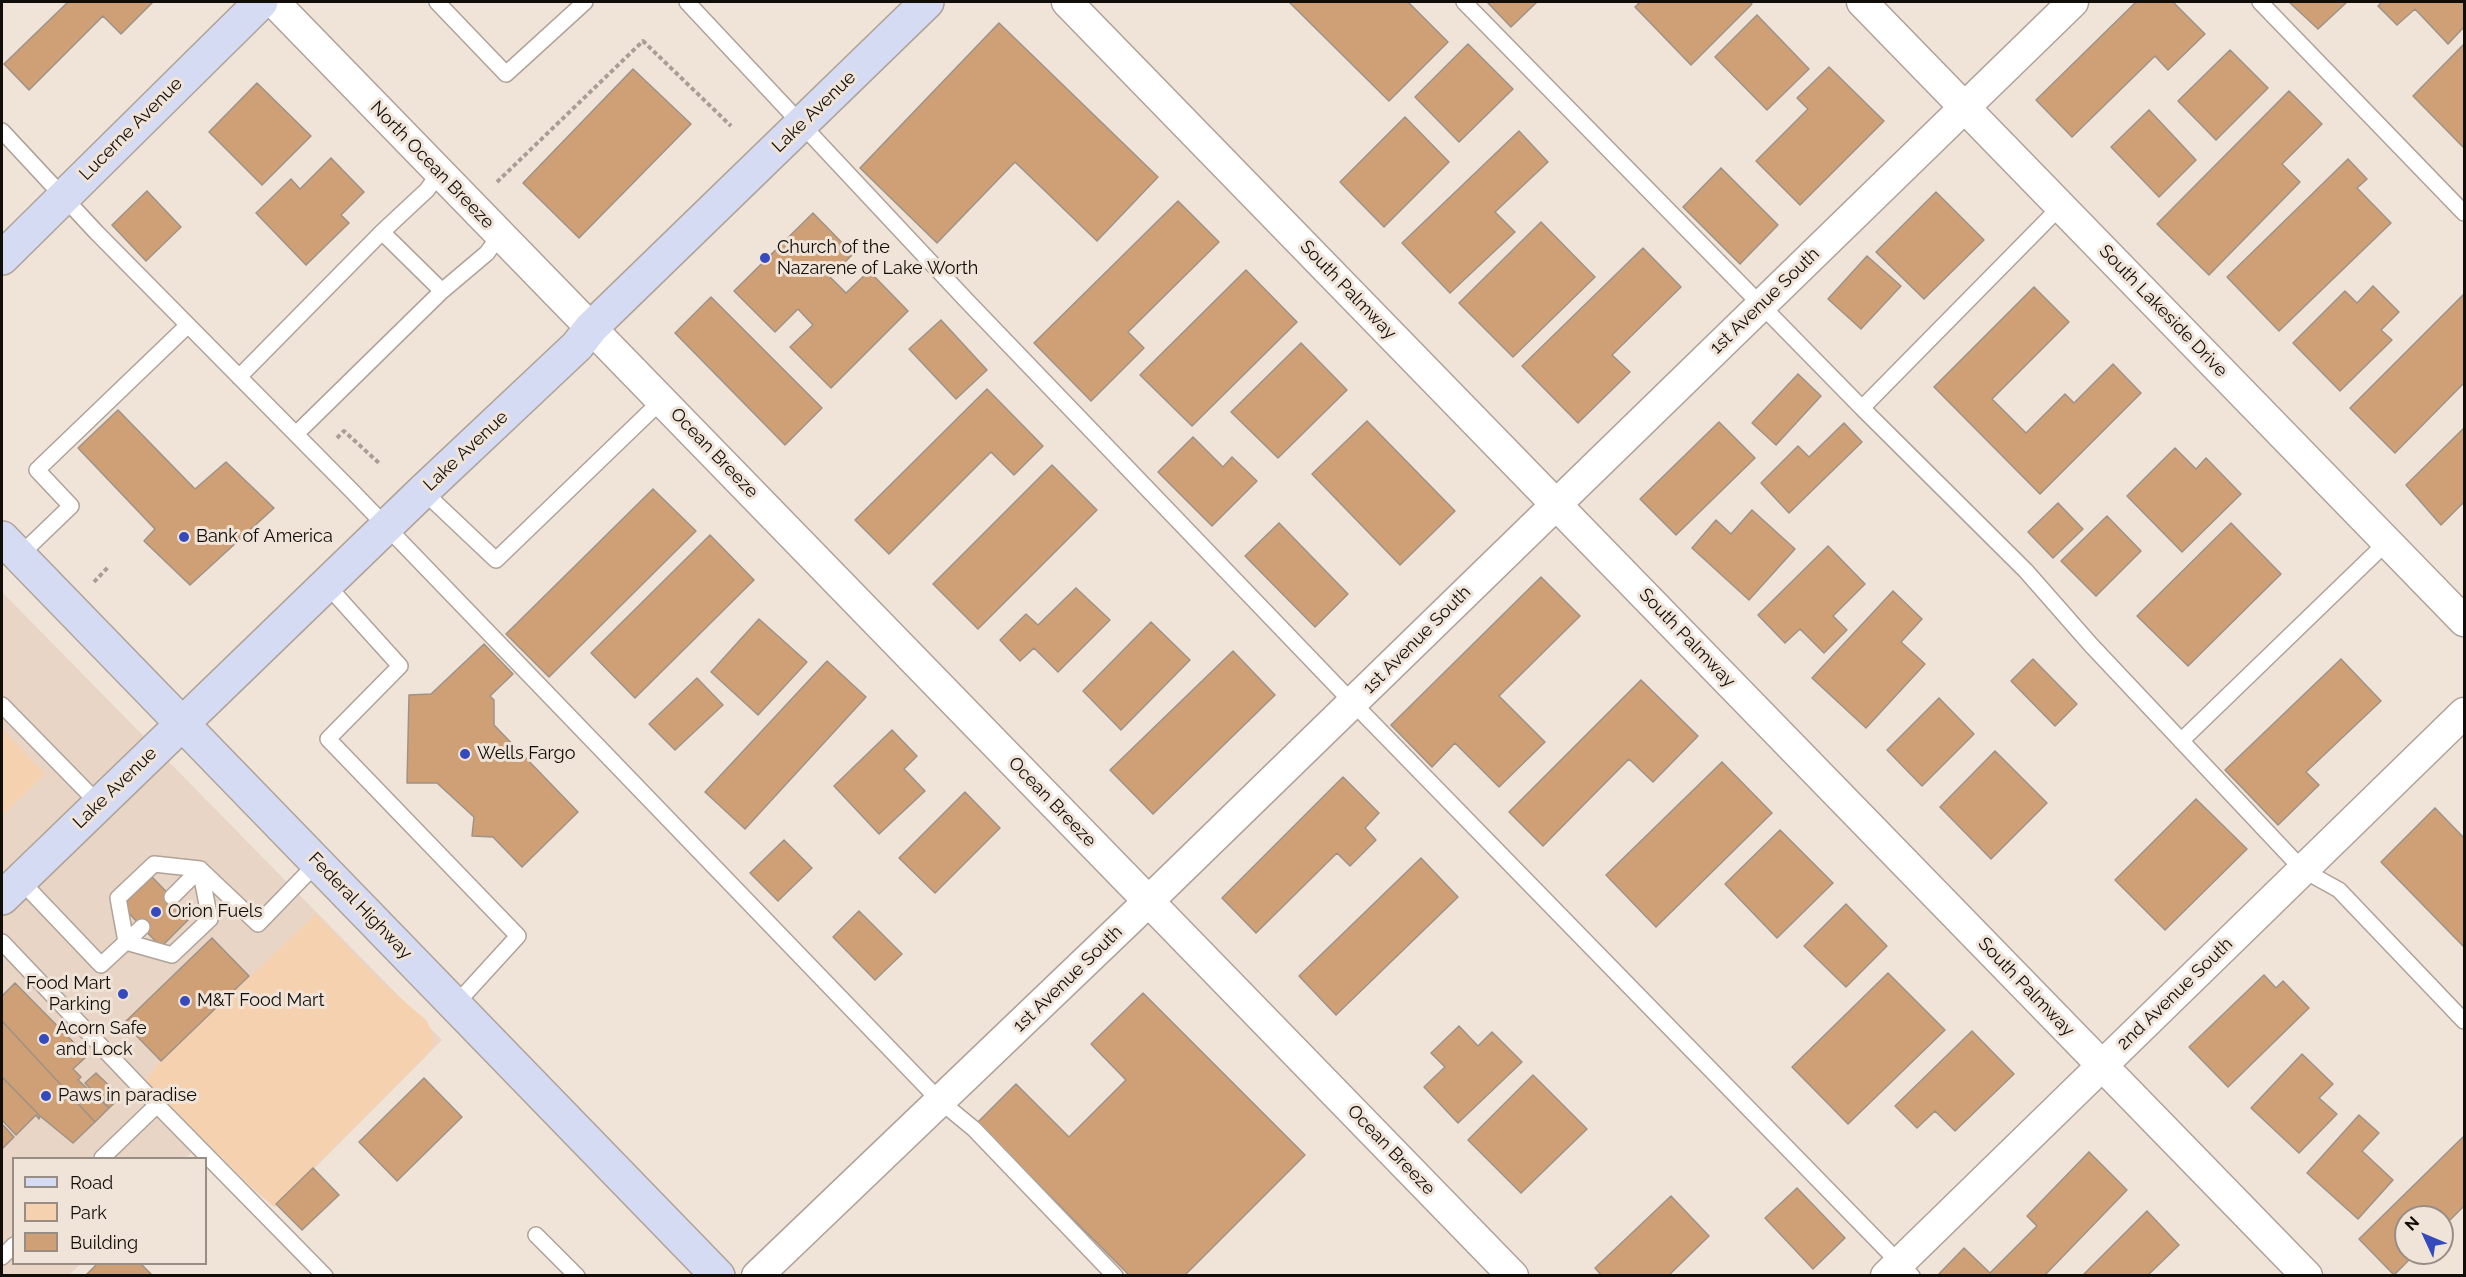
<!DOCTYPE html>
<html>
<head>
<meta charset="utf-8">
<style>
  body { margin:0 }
  #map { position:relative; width:2466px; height:1277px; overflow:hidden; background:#f0e3d8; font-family:Raleway,sans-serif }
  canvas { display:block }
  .frame { position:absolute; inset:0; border:3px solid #110d09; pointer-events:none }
  .legend { position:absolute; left:12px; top:1157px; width:195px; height:108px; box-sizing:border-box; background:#f0e3d8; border:2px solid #978d85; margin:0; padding:8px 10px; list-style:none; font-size:18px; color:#110d09 }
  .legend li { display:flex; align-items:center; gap:12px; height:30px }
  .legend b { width:30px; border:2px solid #978d85 }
  .north { position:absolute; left:2394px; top:1205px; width:60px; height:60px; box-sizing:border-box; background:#f0e3d8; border:2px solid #978d85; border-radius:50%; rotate:314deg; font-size:16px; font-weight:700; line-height:24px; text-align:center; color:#110d09 }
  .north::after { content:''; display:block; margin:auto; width:21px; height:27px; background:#354bbd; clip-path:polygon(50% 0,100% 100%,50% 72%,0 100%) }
</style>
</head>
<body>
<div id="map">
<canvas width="2466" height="1277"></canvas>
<div class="frame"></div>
<ul class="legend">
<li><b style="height:8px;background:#d4dbf3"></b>Road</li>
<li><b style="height:16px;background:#f5d1b0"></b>Park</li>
<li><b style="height:16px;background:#cfa076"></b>Building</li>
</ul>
<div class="north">N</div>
</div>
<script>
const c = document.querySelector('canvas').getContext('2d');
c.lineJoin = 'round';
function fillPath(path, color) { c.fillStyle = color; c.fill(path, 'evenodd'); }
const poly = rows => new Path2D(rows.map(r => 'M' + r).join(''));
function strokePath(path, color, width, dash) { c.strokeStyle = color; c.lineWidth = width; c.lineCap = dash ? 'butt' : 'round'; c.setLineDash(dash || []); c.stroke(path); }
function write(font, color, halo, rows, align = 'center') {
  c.font = font + ' Raleway,sans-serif'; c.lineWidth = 6; c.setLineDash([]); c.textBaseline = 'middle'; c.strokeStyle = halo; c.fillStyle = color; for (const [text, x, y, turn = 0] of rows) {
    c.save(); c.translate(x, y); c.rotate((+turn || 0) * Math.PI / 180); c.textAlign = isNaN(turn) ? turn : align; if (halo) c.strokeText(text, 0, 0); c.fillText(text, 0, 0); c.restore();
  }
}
fillPath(poly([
  [2,592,442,1040,276,1207,204,1141,186,1158,14,1158,14,1264,81,1264,69,1275,2,1275]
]), '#e9d5c5');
fillPath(poly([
  [2,729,45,774,2,816],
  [316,914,376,977,427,1021,435,1042,425,1057,274,1207,253,1189,145,1081,161,1061]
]), '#f5d1b0');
const building = poly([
  [68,2,153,2,121,34,103,16,29,90,4,64,68,2],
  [1289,2,1408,2,1448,42,1389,101,1289,2],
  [1487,2,1537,2,1511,27,1487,2],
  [1640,2,1749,2,1752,4,1691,65,1635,7,1640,2],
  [2136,2,2173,2,2205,34,2168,70,2155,56,2072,137,2036,100,2136,2],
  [2289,2,2347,2,2318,29,2289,2],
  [2382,2,2464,2,2464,27,2448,44,2415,9,2397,25,2378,6,2382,2],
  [1757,15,1809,69,1767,110,1715,57,1757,15],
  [999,23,1158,177,1097,241,1015,162,937,243,860,168,999,23],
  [1468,44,1513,89,1459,142,1415,97,1468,44],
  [2464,44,2464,145,2463,147,2413,96,2464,44],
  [2230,50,2268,88,2216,140,2178,101,2230,50],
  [1829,67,1884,121,1800,205,1756,161,1808,109,1797,98,1829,67],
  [633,69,691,124,579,238,523,183,633,69],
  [257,83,311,136,262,185,209,132,257,83],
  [2289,91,2322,124,2282,164,2300,182,2209,275,2157,224,2289,91],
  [2149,110,2196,160,2159,197,2111,147,2149,110],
  [1405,117,1449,162,1384,227,1340,182,1405,117],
  [1519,131,1548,162,1495,212,1515,232,1450,293,1402,243,1519,131],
  [331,158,364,192,341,215,349,223,306,265,256,213,291,179,300,189,331,158],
  [2348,159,2367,179,2357,188,2391,223,2279,331,2227,277,2348,159],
  [1721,168,1778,225,1740,264,1683,207,1721,168],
  [147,191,181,227,146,261,112,225,147,191],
  [1936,192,1984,240,1924,299,1876,252,1936,192],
  [1178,201,1219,242,1128,332,1144,348,1091,401,1034,343,1178,201],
  [813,213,853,254,830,277,846,293,869,271,908,311,831,388,790,347,813,325,798,309,775,332,734,291,813,213],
  [1541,222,1595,277,1513,357,1459,303,1541,222],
  [1643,248,1681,287,1612,355,1630,372,1578,423,1522,366,1643,248],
  [1867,256,1901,286,1861,329,1828,299,1867,256],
  [1246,270,1297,322,1192,426,1140,375,1246,270],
  [2373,286,2399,312,2381,330,2392,340,2340,391,2293,343,2345,291,2357,303,2373,286],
  [2034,287,2069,322,1992,399,2026,433,2065,394,2074,403,2113,364,2141,393,2040,494,1934,387,2034,287],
  [2464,294,2464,383,2395,453,2350,408,2464,294],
  [711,297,822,408,785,445,675,333,711,297],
  [941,320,987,370,956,399,909,349,941,320],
  [1301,343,1347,390,1278,458,1231,412,1301,343],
  [1798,374,1821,396,1776,445,1752,423,1798,374],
  [987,389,1043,446,1014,475,991,452,889,554,855,520,987,389],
  [118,410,195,489,226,462,274,508,190,585,144,541,155,529,78,448,118,410],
  [1367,421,1455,511,1400,565,1312,474,1367,421],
  [1719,422,1755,458,1676,535,1640,499,1719,422],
  [1844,423,1862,442,1789,513,1761,483,1798,446,1809,457,1844,423],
  [2464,428,2464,502,2441,525,2406,485,2464,428],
  [1193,437,1223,467,1232,457,1257,481,1212,526,1158,472,1193,437],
  [2175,448,2196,469,2206,458,2241,494,2182,552,2127,496,2175,448],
  [1052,465,1097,510,978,629,933,584,1052,465],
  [653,489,696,531,549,677,506,634,653,489],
  [2058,503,2083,529,2053,558,2028,532,2058,503],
  [1752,510,1795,549,1749,600,1692,548,1716,520,1731,534,1752,510],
  [2107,516,2141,551,2096,596,2061,561,2107,516],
  [1279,523,1348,594,1315,627,1245,556,1279,523],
  [2231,523,2281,574,2188,666,2137,616,2231,523],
  [710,535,754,580,635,698,591,653,710,535],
  [1828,546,1865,584,1833,616,1847,630,1824,653,1800,629,1785,643,1758,615,1828,546],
  [1541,577,1580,616,1499,696,1545,742,1499,787,1455,743,1432,767,1391,725,1541,577],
  [1076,588,1110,620,1058,672,1034,648,1020,661,1000,640,1026,614,1038,625,1076,588],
  [1893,591,1922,619,1901,642,1925,664,1866,728,1812,678,1893,591],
  [759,619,807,662,758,715,711,672,759,619],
  [1151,622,1190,660,1121,730,1083,691,1151,622],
  [484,644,513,674,490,696,494,700,494,725,578,812,522,867,493,837,472,836,474,817,437,783,407,783,409,695,431,694,484,644],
  [1233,651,1275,695,1153,814,1110,770,1233,651],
  [2033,659,2077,704,2055,726,2011,681,2033,659],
  [2341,659,2381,701,2306,772,2319,785,2278,825,2225,770,2341,659],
  [827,661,866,697,745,829,705,792,827,661],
  [697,678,723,705,675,750,649,724,697,678],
  [1641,680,1698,736,1653,782,1629,759,1543,846,1509,812,1641,680],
  [1939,698,1974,734,1922,786,1887,750,1939,698],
  [892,730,917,756,904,769,925,791,879,834,834,786,892,730],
  [1995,751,2047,803,1991,859,1940,807,1995,751],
  [1722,762,1772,813,1656,927,1606,875,1722,762],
  [1343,777,1379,813,1365,828,1376,840,1350,866,1337,853,1256,933,1222,898,1343,777],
  [965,792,1000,828,935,893,899,858,965,792],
  [2196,799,2247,849,2165,930,2115,880,2196,799],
  [2435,808,2464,838,2464,947,2381,862,2435,808],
  [1780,830,1833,883,1777,938,1725,884,1780,830],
  [784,840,812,868,778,901,750,873,784,840],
  [1421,858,1458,897,1336,1015,1299,976,1421,858],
  [152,877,191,917,161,947,122,906,152,877],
  [1846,904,1887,946,1846,987,1804,946,1846,904],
  [859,911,902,954,875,980,833,937,859,911],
  [212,938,249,976,161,1061,124,1023,212,938],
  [1888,973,1945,1030,1848,1124,1792,1067,1888,973],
  [2264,975,2276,988,2283,981,2309,1008,2228,1087,2189,1047,2264,975],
  [15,983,87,1056,73,1069,81,1077,78,1080,109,1108,95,1122,2,1021,2,996,15,983],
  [1143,993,1305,1155,1184,1276,1130,1276,977,1123,1016,1084,1069,1137,1126,1080,1091,1044,1143,993],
  [2,1021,95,1122,73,1143,40,1116,2,1077,2,1021],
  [1459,1026,1478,1046,1492,1032,1522,1062,1458,1123,1424,1087,1445,1067,1431,1053,1459,1026],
  [1972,1031,2014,1074,1955,1131,1935,1111,1917,1128,1895,1106,1972,1031],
  [2302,1054,2333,1084,2319,1098,2337,1114,2299,1153,2251,1108,2302,1054],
  [96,1073,121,1097,109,1108,85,1083,96,1073],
  [1533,1075,1587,1129,1521,1193,1468,1140,1533,1075],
  [2,1077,40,1116,39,1119,36,1115,16,1135,2,1120,2,1077],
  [424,1078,462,1117,397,1181,359,1142,424,1078],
  [2359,1115,2379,1133,2362,1151,2393,1180,2358,1219,2307,1173,2359,1115],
  [2,1124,14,1137,2,1149,2,1124],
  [2464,1136,2464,1206,2442,1228,2442,1217,2406,1217,2406,1253,2416,1253,2394,1275,2359,1239,2464,1136],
  [2089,1152,2127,1190,2044,1276,1937,1276,1964,1248,1990,1273,2037,1226,2027,1216,2089,1152],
  [313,1168,339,1195,302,1230,276,1204,313,1168],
  [1797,1188,1845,1238,1813,1269,1765,1218,1797,1188],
  [1671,1196,1709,1236,1668,1276,1602,1276,1595,1268,1671,1196],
  [2147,1211,2179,1245,2147,1276,2082,1276,2147,1211],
  [97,1264,141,1264,153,1276,85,1276,97,1264]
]);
fillPath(building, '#cfa076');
strokePath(building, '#9e9287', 1.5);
const service = poly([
  [437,2,506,74,585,2],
  [687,2,967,301,1353,703,1912,1276],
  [1464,2,1862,408,2061,206],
  [2260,2,2464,213],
  [2,131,97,233,352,491,940,1101,974,1129,1115,1276],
  [382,232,442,291],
  [239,377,382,232,427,190,440,172],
  [1862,408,2026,571,2091,645,2303,870,2339,890,2464,1021],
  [296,434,442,291,487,253,500,235],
  [423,491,496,560,662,400],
  [19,556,71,506,37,470,187,326],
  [326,584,400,666,328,739,518,936,455,1005],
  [2,705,99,804],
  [2181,741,2387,542],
  [154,864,200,869,210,919,172,955,126,942,118,898,154,864],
  [20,880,101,965,142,927],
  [172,897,200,869,258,924,318,862],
  [2,942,157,1105,102,1158],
  [157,1105,325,1276],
  [536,1235,577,1276],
  [2,1257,14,1245]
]);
const minor = poly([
  [274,2,1513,1276],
  [1067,2,2307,1276],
  [1862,2,2464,621],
  [757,1276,1129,920,2073,2],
  [1886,1276,2464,713]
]);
const secondary = poly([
  [2,258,261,2],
  [2,538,718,1276],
  [2,898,423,491,577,346,591,328,927,2]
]);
strokePath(service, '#afa298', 18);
strokePath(minor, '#afa298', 33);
strokePath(secondary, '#afa298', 36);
strokePath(poly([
  [497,182,643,41,731,126],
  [337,438,344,431,380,464],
  [94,582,109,566]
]), '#a89e95', 4, [4.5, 3]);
strokePath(service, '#fff', 15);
strokePath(minor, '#fff', 30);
strokePath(secondary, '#d4dbf3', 33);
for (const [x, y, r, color] of [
  [765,258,6,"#354bbd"],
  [184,537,6,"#354bbd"],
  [465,754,6,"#354bbd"],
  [156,912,6,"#354bbd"],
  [123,994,6,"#354bbd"],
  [185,1001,6,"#354bbd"],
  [44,1039,6,"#354bbd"],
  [46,1096,6,"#354bbd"]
]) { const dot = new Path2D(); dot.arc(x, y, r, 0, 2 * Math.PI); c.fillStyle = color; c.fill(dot); strokePath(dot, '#f0e3d8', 2); }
write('18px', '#110d09', '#f0e3d8', [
  ["Lake Avenue",814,112,-44],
  ["Lucerne Avenue",131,129,-45],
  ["North Ocean Breeze",432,165,46],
  ["South Palmway",1348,290,46],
  ["1st Avenue South",1765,301,-44],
  ["South Lakeside Drive",2163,311,46],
  ["Lake Avenue",466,451,-43],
  ["Ocean Breeze",714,453,46],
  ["South Palmway",1687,638,46],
  ["1st Avenue South",1417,640,-45],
  ["Lake Avenue",115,788,-44],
  ["Ocean Breeze",1052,802,46],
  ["Federal Highway",360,906,46],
  ["1st Avenue South",1068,979,-44],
  ["South Palmway",2026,987,46],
  ["2nd Avenue South",2175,994,-44],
  ["Ocean Breeze",1391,1150,46]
]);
write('18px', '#110d09', '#f0e3d8', [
  ["Church of the",777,248],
  ["Nazarene of Lake Worth",777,269],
  ["Bank of America",196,537],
  ["Wells Fargo",477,754],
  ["Orion Fuels",168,912],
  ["Food Mart",111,984,"right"],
  ["Parking",111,1005,"right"],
  ["M&T Food Mart",197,1001],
  ["Acorn Safe",56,1029],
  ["and Lock",56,1050],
  ["Paws in paradise",58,1096]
], 'left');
</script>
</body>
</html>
